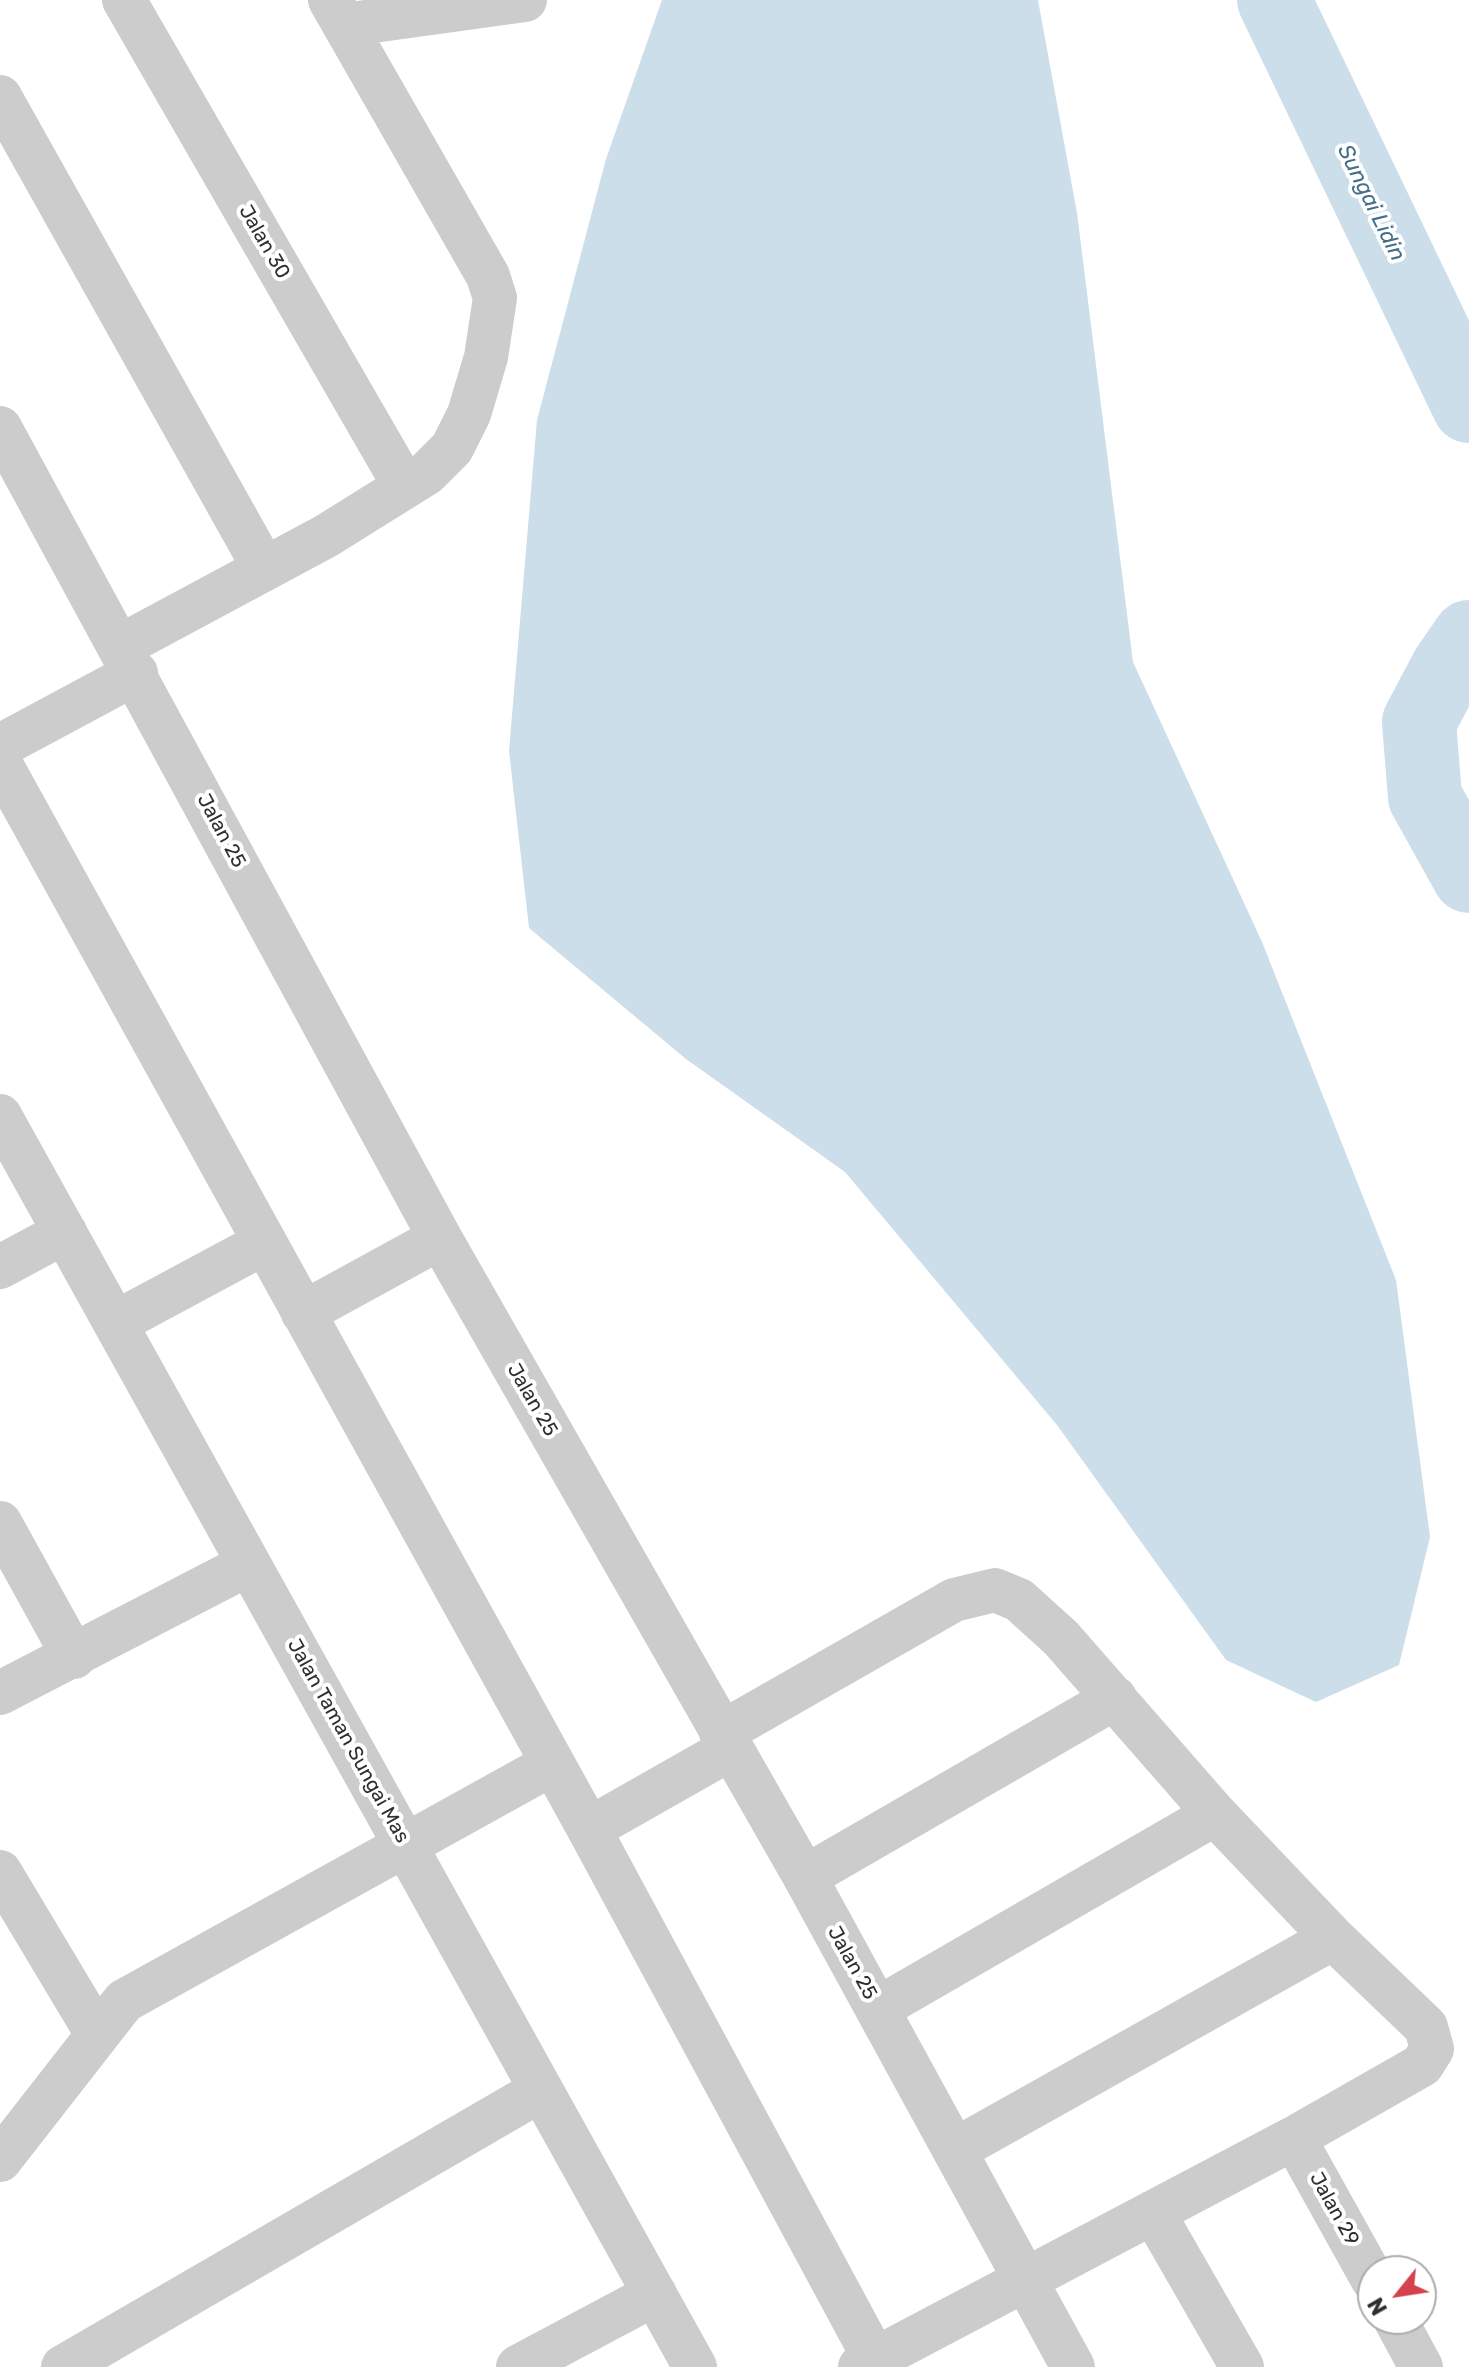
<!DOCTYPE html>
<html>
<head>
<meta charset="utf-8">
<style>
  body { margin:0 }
  #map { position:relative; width:1469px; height:2367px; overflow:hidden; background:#fff; font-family:Rubik,sans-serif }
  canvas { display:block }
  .north { position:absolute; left:1357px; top:2255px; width:80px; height:80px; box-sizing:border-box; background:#fff; border:2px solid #acacac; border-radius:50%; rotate:240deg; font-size:22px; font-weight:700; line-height:32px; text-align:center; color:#2f2f2f }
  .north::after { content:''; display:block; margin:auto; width:28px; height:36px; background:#d5424e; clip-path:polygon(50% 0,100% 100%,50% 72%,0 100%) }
</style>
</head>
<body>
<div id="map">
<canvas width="1469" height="2367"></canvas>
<div class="north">N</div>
</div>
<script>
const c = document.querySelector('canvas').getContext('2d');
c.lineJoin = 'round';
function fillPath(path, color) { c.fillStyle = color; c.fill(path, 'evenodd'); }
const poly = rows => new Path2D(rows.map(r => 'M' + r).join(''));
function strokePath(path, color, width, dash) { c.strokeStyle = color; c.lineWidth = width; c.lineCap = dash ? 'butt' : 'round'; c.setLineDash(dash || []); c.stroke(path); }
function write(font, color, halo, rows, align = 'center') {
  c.font = font + ' Rubik,sans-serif'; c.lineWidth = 8; c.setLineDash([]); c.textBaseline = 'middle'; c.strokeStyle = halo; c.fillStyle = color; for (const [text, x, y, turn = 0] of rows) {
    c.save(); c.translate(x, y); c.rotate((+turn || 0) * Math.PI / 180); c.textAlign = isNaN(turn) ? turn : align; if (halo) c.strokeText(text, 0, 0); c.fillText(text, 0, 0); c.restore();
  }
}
fillPath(poly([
  [662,0,1038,0,1077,213,1133,662,1262,942,1396,1280,1430,1537,1399,1665,1316,1702,1226,1660,1057,1425,845,1172,686,1059,529,928,509,751,537,420,606,159]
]), '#ccdee9');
strokePath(poly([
  [1274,0,1469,406],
  [1469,637,1447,669,1419,722,1425,797,1469,876]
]), '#ccdee9', 74);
strokePath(poly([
  [124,0,404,485],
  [344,25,525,0],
  [0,97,264,568],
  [0,428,440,1238,805,1877,1073,2367],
  [121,646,326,536,427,473,452,448,469,414,486,357,495,298,488,276,330,0],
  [0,746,136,673],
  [0,763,589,1829,879,2367],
  [0,1116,695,2367],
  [0,1267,65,1232],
  [303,1313,440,1238],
  [117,1322,264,1243],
  [0,1523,74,1657],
  [0,1693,249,1564],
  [721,1733,954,1600,995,1590,1019,1600,1061,1638,1215,1814,1333,1938,1426,2027,1432,2049,1422,2065,1294,2138,860,2367],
  [589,1829,730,1749],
  [0,1872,97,2034],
  [805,1877,1115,1698],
  [877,2009,1215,1814],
  [1294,2138,1373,2280],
  [955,2150,1333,1938],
  [0,2160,124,2001,552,1764],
  [1153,2212,1242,2367],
  [1395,2319,1421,2367],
  [63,2367,541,2090],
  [518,2367,655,2294]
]), '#ccc', 44);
write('20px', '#2f2f2f', '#fff', [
  ["Jalan 30",264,242,60],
  ["Jalan 25",221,831,62],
  ["Jalan 25",532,1400,60],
  ["Jalan Taman Sungai Mas",348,1741,61],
  ["Jalan 25",852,1963,61],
  ["Jalan 29",1334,2209,61]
]);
write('italic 22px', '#446f8a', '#fff', [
  ["Sungai Lidin",1371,203,64]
]);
</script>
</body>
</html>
